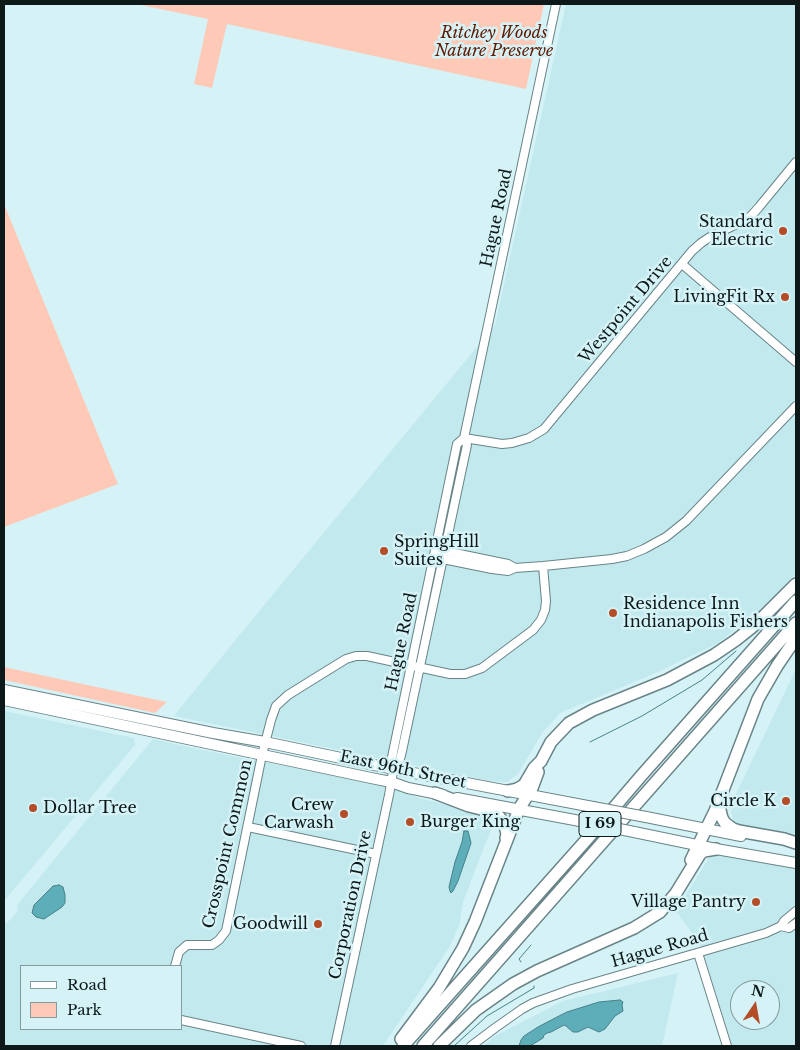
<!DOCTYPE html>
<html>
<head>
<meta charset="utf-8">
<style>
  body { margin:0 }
  #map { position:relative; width:800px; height:1050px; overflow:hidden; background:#d5f3f7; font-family:"Libre Baskerville",serif }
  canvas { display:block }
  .frame { position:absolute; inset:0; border:5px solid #0d1819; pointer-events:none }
  .legend { position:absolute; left:20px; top:965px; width:162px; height:65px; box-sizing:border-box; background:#d5f3f7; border:1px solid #859b9e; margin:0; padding:6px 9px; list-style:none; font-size:15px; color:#0d1819 }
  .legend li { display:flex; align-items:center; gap:10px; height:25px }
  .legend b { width:25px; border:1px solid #859b9e }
  .north { position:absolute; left:730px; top:980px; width:50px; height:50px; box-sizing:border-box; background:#d5f3f7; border:1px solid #859b9e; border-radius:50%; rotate:12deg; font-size:14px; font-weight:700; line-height:20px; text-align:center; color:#0d1819 }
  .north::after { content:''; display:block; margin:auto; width:18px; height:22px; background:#b34c27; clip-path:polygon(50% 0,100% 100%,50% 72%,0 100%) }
</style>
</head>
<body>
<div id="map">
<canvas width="800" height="1050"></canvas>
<div class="frame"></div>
<ul class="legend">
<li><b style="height:6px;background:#fff"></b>Road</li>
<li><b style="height:14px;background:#ffc9b7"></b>Park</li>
</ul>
<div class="north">N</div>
</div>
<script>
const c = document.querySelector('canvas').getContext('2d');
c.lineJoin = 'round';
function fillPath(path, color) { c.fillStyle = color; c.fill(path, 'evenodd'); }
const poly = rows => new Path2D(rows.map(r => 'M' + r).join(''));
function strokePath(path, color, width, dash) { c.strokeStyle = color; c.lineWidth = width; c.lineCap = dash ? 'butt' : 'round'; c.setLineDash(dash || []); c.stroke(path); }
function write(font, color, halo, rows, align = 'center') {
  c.font = font + ' "Libre Baskerville",serif'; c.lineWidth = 5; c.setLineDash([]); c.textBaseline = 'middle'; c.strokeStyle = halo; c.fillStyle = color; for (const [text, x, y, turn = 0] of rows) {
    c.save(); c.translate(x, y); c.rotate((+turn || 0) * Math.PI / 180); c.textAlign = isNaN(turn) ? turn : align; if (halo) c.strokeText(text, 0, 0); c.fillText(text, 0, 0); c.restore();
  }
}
fillPath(poly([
  [566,4,796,4,796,573,770,602,718,643,658,672,560,713,542,733,518,774,507,782,490,781,174,716,237,638,495,325],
  [796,669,796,838,743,827,734,823,731,813,734,798],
  [4,711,134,738,135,745,4,901],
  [153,739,197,749,381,785,419,798,486,815,492,827,463,902,460,923,450,946,383,1046,4,1046,4,925,11,919,18,910,17,905],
  [21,966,181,966,181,1029,21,1029],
  [722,855,796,869,796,1046,732,1046,700,944,676,911,710,856],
  [740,990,770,990,770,1020,740,1020],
  [678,973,662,1046,484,1046,493,1037,563,1001]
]), '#c1e9ee');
fillPath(poly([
  [136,4,544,4,526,89,227,24,212,88,194,84,208,19],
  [4,204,118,484,4,527],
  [4,667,92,686,167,702,155,713,4,680]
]), '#ffc9b7');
const water = poly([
  [464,831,468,831,471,843,458,881,453,891,451,893,450,891,449,887,455,862,462,842,464,831],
  [59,885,63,887,65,895,65,903,62,907,44,919,36,917,32,913,34,905,53,886,59,885],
  [620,1000,623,1002,622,1005,623,1011,615,1016,605,1029,599,1032,588,1027,578,1032,573,1032,566,1026,564,1025,551,1032,547,1033,544,1035,543,1038,530,1046,519,1046,521,1040,524,1036,538,1027,557,1017,567,1012,599,1002,620,1000]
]);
fillPath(water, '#5eaeb9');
strokePath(water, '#468189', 1);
strokePath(poly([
  [590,742,642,716,702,680,736,651],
  [521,962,519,959,531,945],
  [454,1046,487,1016,534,988,534,986]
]), '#468189', 1);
const minor = poly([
  [682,264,796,362],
  [464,438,502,444,512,443,529,438,544,429,692,251,701,243,710,237,741,222,751,216,759,207,796,162],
  [440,550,498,562,508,564,515,568],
  [438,558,492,569,508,571,515,568,543,566,612,559,627,556,644,549,666,537,686,521,796,406],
  [394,766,399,763,402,751,467,445,464,438,556,4],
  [248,827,376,854],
  [781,926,789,928,796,923],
  [698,953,727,1046],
  [175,966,179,952,187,945,212,945,219,940,226,931,262,755,271,720,276,706,288,695,312,680,346,659,356,656,367,656,450,674,465,674,482,668,533,630,541,620,545,610,546,601,543,566],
  [181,1020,301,1046],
  [335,1046,389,795,394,766,391,762,457,444,464,438],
  [471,1046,495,1028,522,1009,533,1003,572,989,766,933,781,926,784,921,796,911]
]);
const major = poly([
  [4,690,213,733,265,742,398,770,593,807],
  [4,700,371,778,391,782,408,788,443,795],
  [457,798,580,821],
  [646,817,741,836],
  [634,832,716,849,796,863]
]);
const highway = poly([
  [508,791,517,789,524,785,534,768,541,761,551,742,569,723,593,710,667,680,714,655,736,640,751,628,765,615,796,584],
  [435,793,469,806,493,812,496,813,501,819,505,826,507,834,506,838],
  [719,801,720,810,722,818,725,823,733,829,739,831,784,839,796,843],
  [691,860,715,811,758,699,777,666,796,638],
  [401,1039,439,988,463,948,475,922,519,809,532,788,538,772],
  [403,1046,588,838,641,776,796,601],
  [423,1046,796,623],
  [439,1046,476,1010,513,984,537,971,634,928,660,912,676,893,700,854,704,851,716,849]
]);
strokePath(minor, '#698488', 10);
strokePath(major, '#698488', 12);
strokePath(highway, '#698488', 14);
strokePath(minor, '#fff', 8);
strokePath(major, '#fff', 10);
strokePath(highway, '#fff', 11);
const majorBridge = poly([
  [593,807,646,817],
  [580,821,634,832]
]);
strokePath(majorBridge, '#698488', 12, []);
strokePath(majorBridge, '#fff', 10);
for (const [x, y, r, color] of [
  [783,231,5,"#b34c27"],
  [785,297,5,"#b34c27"],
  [384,551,5,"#b34c27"],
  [613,613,5,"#b34c27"],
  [786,801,5,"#b34c27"],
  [33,808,5,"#b34c27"],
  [344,814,5,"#b34c27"],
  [410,822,5,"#b34c27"],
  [756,902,5,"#b34c27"],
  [318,924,5,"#b34c27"]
]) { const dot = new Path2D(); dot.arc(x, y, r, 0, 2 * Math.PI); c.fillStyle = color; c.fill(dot); strokePath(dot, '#d5f3f7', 2); }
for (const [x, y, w] of [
  [600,824,42]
]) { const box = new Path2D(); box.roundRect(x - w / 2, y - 12.5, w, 25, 4); c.fillStyle = '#d5f3f7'; c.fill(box); strokePath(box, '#0d1819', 1); }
write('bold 15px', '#0d1819', null, [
  ["I 69",600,824]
]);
write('italic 16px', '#611900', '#d5f3f7', [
  ["Ritchey Woods",494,33],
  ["Nature Preserve",494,51]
]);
write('16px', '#0d1819', '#d5f3f7', [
  ["Hague Road",497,218,-78],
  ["Westpoint Drive",626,310,-50],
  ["Hague Road",402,642,-78],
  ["East 96th Street",403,770,12],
  ["Crosspoint Common",228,844,-77],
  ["Corporation Drive",351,905,-78],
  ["Hague Road",660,949,-16]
]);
write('16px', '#0d1819', '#d5f3f7', [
  ["Standard",773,222],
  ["Electric",773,240],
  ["LivingFit Rx",775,297],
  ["SpringHill",394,542,"left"],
  ["Suites",394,560,"left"],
  ["Residence Inn",623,604,"left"],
  ["Indianapolis Fishers",623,622,"left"],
  ["Circle K",776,801],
  ["Crew",334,805],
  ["Carwash",334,823],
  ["Dollar Tree",43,808,"left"],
  ["Burger King",420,822,"left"],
  ["Village Pantry",746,902],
  ["Goodwill",308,924]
], 'right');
</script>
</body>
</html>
